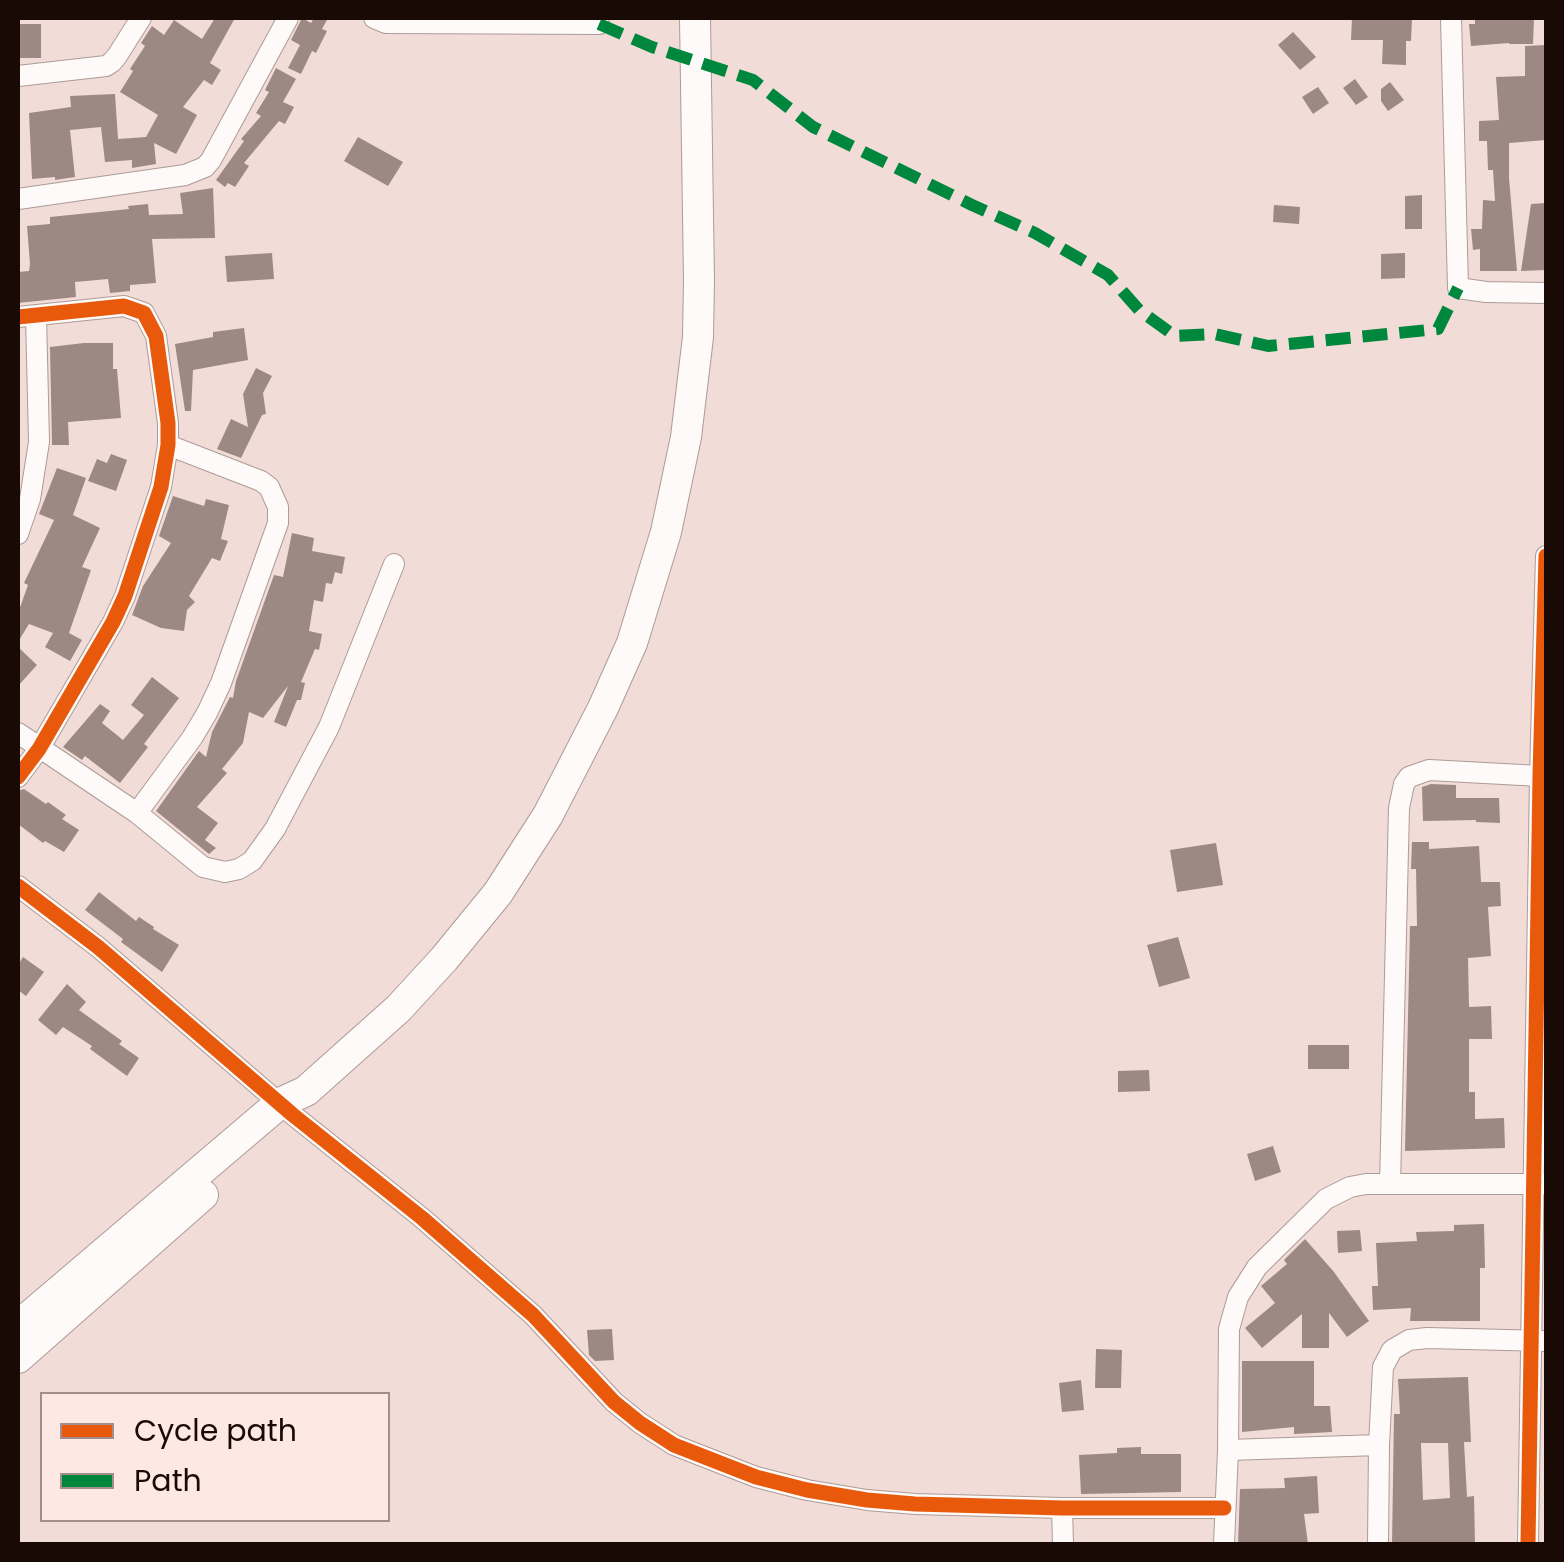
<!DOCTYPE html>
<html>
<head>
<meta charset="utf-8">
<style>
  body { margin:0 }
  #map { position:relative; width:1564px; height:1562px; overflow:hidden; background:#f2dcd7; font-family:Poppins,sans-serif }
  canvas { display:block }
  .frame { position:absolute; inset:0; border:20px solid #1a0a06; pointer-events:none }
  .legend { position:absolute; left:40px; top:1392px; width:350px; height:130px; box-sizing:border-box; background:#fde8e3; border:2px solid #a28f8b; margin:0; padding:12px 18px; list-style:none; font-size:30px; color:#1a0a06 }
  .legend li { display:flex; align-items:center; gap:20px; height:50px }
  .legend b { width:50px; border:2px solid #a28f8b }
</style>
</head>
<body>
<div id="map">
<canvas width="1564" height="1562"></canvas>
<div class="frame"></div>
<ul class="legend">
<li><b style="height:12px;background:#e8590c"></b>Cycle path</li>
<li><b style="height:12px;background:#00873e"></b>Path</li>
</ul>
</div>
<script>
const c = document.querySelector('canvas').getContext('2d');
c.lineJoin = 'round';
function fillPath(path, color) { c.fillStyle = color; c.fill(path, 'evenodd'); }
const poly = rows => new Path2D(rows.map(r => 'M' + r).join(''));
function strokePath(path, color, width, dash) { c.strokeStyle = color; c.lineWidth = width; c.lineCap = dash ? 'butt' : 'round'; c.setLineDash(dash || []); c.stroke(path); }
fillPath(poly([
  [215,18,235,18,210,63,221,70,212,85,204,80,183,107,197,115,176,154,154,143,156,164,132,168,132,160,105,162,101,127,70,130,75,177,55,180,55,177,32,179,29,113,71,107,70,96,115,94,118,139,146,137,158,115,120,92,133,71,130,69,145,46,141,43,152,26,164,35,174,20,202,39],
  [302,18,311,23,314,18,328,18,322,29,327,31,316,53,312,51,301,74,288,68,300,45,291,40],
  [1352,18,1412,18,1411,41,1406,41,1406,65,1382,64,1383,40,1351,40],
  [1475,18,1534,18,1533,44,1509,44,1509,43,1471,46,1469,24,1475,24],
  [20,24,41,24,41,58,20,58],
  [1293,32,1316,57,1300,70,1278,45],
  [1546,45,1546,140,1509,143,1509,178,1517,271,1480,271,1480,249,1473,250,1471,229,1482,229,1483,200,1495,201,1493,170,1488,170,1487,141,1479,141,1479,121,1499,120,1496,77,1525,76,1525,46],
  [276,68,296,79,283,102,294,107,285,124,279,121,244,163,249,166,235,187,228,183,225,187,216,180,244,141,241,139,261,116,256,113,269,92,265,90],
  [1355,79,1368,97,1356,105,1343,88],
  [1390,82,1404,100,1388,111,1381,101,1381,89],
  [1318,87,1329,103,1313,114,1302,97],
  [358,137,403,162,388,186,344,161],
  [213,188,215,238,152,239,156,283,130,285,130,291,110,293,108,279,75,282,76,297,18,303,18,272,29,271,30,264,27,226,50,224,50,217,129,209,128,206,148,204,149,215,183,214,180,193],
  [1422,195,1422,229,1405,229,1405,196],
  [1546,203,1546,270,1521,271,1531,204],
  [1274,205,1300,207,1299,224,1273,222],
  [272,253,274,279,227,282,225,256],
  [1405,253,1405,278,1381,279,1381,254],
  [244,328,248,360,193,370,191,411,185,411,175,344,213,337,213,332],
  [84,343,113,343,113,369,117,369,121,418,68,422,69,445,52,445,50,347],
  [256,368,272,376,263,393,266,414,262,415,241,458,217,449,231,419,248,427,243,394],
  [111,454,127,460,116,491,88,481,97,459,107,463],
  [57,468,86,478,73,515,100,528,82,567,91,570,69,633,82,640,70,661,45,647,53,633,29,624,18,642,18,613,28,585,24,583,54,520,39,514],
  [173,496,204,506,206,499,229,505,221,539,228,541,220,561,212,558,189,596,195,602,187,610,184,631,161,628,132,615,143,586,171,543,159,536],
  [292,533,314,538,312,551,345,557,342,574,335,572,332,584,326,583,323,602,314,600,309,631,322,634,319,650,315,649,301,682,305,683,301,700,297,700,286,727,274,722,288,686,263,718,249,712,243,743,222,769,227,773,197,807,218,823,205,840,216,848,209,854,156,811,199,751,206,757,212,732,230,697,233,698,236,681,274,575,283,577],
  [18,647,37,665,18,686],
  [152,677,179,698,144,744,148,747,120,783,85,756,82,760,63,747,100,704,110,711,102,723,123,740,144,715,131,705],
  [1431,784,1456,785,1456,798,1499,798,1500,823,1476,822,1476,820,1423,821,1422,787],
  [24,789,46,804,48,802,66,815,62,819,79,830,64,852,45,841,43,843,18,824,18,791],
  [1412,842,1429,842,1429,849,1479,846,1481,882,1500,882,1501,906,1488,907,1491,956,1468,958,1469,1007,1491,1006,1492,1039,1469,1039,1469,1092,1475,1092,1475,1119,1504,1118,1505,1148,1405,1151,1410,926,1417,926,1416,869,1411,869],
  [1216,843,1223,885,1177,892,1170,850],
  [99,892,136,921,139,917,154,927,153,929,179,945,162,972,121,942,123,939,85,910],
  [1178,937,1190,978,1159,987,1147,945],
  [23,957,44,972,26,996,18,990,18,965],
  [67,984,86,1002,79,1010,122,1041,119,1044,139,1058,127,1076,90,1049,92,1046,63,1027,56,1035,38,1020],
  [1308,1045,1349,1045,1349,1069,1308,1069],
  [1149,1070,1150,1091,1118,1092,1118,1071],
  [1273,1146,1281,1172,1255,1181,1247,1154],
  [1484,1224,1485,1268,1480,1268,1480,1321,1410,1321,1411,1308,1373,1310,1372,1286,1378,1286,1376,1243,1417,1241,1416,1232,1454,1231,1454,1225],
  [1360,1230,1362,1251,1338,1253,1337,1231],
  [1305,1239,1334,1272,1369,1321,1347,1337,1329,1313,1329,1348,1302,1348,1302,1314,1262,1348,1245,1328,1275,1303,1261,1286,1287,1264,1284,1260],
  [612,1329,614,1360,595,1361,589,1355,587,1330],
  [1096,1349,1122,1350,1121,1388,1095,1388],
  [1242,1361,1314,1361,1314,1406,1330,1406,1332,1432,1294,1434,1294,1427,1242,1432],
  [1468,1377,1471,1442,1464,1442,1467,1497,1474,1496,1475,1544,1392,1544,1394,1414,1400,1414,1398,1379],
  [1421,1443,1448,1443,1450,1498,1423,1500],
  [1081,1380,1084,1410,1062,1412,1059,1383],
  [1141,1447,1141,1454,1181,1454,1181,1492,1081,1494,1079,1455,1117,1453,1117,1448],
  [1317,1476,1319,1513,1304,1514,1308,1544,1238,1544,1240,1489,1285,1488,1284,1478]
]), '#9d8984');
const minor = poly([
  [374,18,386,23,599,24],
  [1451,18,1458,288,1486,292,1546,293],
  [18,76,106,66,112,62,117,56,141,18],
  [18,199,185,175,205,167,211,160,288,18],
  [18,317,124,306,144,313,156,336,168,423,168,445,161,487,125,596,113,622,39,749,18,777],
  [18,534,30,499,39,442,36,315],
  [18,733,137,813,203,867,225,872,239,869,252,861,275,829,329,727,394,564],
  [137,813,192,738,207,713,221,683,278,523,278,507,269,487,261,481,168,445],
  [18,886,98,947,293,1115,422,1218,533,1315,614,1402,640,1423,674,1445,756,1477,807,1490,867,1500,915,1504,1062,1508,1224,1508],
  [1390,1184,1399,808,1404,784,1409,777,1429,770,1540,776],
  [1228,1450,1379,1445],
  [1062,1508,1063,1544],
  [1224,1544,1228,1450,1229,1329,1238,1297,1257,1267,1326,1199,1350,1187,1366,1184,1545,1184],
  [1378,1544,1379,1445,1383,1367,1392,1350,1409,1340,1427,1338,1546,1341],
  [1528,1544,1540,776,1546,556]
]);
const primary = poly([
  [18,1326,280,1103,306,1091,398,1009,444,959,498,893,548,815,603,708,632,643,666,532,686,437,698,337,699,280,695,18],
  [18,1358,203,1195]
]);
strokePath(minor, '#ad9b96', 22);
strokePath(primary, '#ad9b96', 32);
strokePath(minor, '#fdfaf9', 20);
strokePath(primary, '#fdfaf9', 30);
strokePath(poly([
  [599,24,652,47,753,80,813,127,972,205,1035,233,1108,275,1139,310,1175,336,1215,334,1268,346,1438,329,1458,288]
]), '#00873e', 12, [25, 12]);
strokePath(poly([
  [18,317,124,306,144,313,156,336,168,423,168,445,161,487,125,596,113,622,39,749,18,777],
  [18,886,98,947,293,1115,422,1218,533,1315,614,1402,640,1423,674,1445,756,1477,807,1490,867,1500,915,1504,1062,1508,1224,1508],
  [1528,1544,1540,776,1546,556]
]), '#e8590c', 15);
</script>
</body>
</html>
